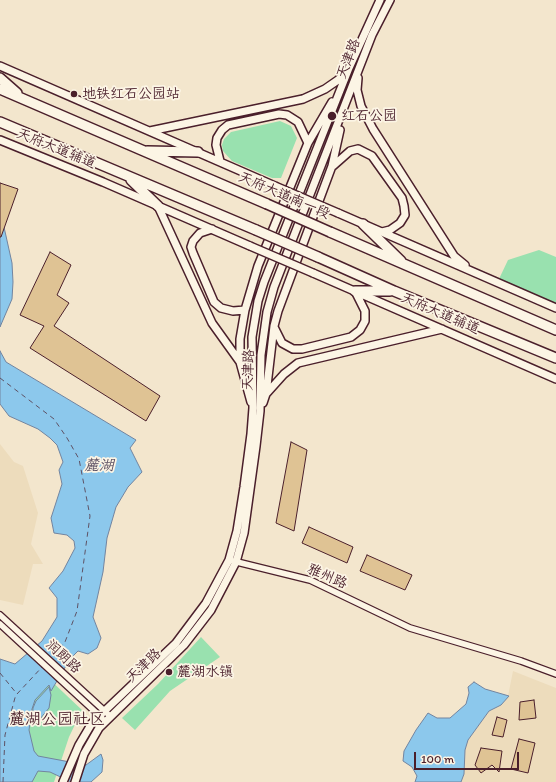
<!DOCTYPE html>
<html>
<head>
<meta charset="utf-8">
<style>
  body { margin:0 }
  #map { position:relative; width:556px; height:782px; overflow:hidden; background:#f3e6cd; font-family:Itim,sans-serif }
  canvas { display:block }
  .scale { position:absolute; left:414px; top:752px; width:105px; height:18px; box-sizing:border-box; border:2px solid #4a1f2b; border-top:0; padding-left:5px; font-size:12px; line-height:14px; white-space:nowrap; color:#4a1f2b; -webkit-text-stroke:3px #fcf5e5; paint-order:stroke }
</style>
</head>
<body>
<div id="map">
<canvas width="556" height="782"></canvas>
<div class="scale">100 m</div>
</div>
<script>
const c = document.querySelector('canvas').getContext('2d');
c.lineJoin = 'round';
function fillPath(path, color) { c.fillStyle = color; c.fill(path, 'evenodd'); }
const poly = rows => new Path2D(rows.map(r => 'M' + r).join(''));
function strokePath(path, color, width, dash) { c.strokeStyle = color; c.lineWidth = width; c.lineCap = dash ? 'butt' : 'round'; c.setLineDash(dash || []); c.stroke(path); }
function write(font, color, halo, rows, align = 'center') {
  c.font = font + ' Itim,"LXGW WenKai TC",sans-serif'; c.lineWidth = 3.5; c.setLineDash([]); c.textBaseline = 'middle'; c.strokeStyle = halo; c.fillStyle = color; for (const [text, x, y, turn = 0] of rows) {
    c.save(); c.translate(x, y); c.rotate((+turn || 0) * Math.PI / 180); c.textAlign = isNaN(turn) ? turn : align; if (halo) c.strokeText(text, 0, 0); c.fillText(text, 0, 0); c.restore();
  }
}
fillPath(poly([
  [0,444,14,462,23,466,38,513,31,544,43,564,33,564,23,605,0,600],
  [513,671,556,688,556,782,461,782,464,774,465,750,468,740,489,711,501,705,508,696]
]), '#eddcbc');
fillPath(poly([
  [280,121,291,126,297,138,281,178,272,178,232,161,223,151,222,145,224,139,231,132],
  [539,250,556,257,556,304,499,279,508,260],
  [201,637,220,657,170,691,135,730,122,718,158,684],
  [47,677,82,710,69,737,54,782,22,782,28,705]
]), '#99e1af');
const water = poly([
  [4,227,12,263,13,282,12,299,0,327,0,228,4,227],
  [0,351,6,362,136,440,130,448,142,472,128,487,116,507,107,538,103,572,93,617,101,638,97,648,88,654,78,651,70,659,51,691,49,685,35,700,32,709,29,730,34,751,38,756,86,765,101,754,103,760,102,772,91,782,71,782,50,772,38,771,32,782,0,782,0,659,15,664,42,641,57,617,57,598,49,588,63,571,75,548,74,541,67,535,54,533,51,518,62,484,59,470,63,462,57,445,50,438,38,429,9,416,0,404,0,351],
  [474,682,485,689,509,696,501,705,489,711,468,740,465,750,464,774,461,782,415,782,417,776,412,767,403,761,404,751,416,730,428,713,437,718,450,718,466,704,469,693,468,687,474,682],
  [49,687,51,695,49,708,40,719,32,723,33,708,36,701,49,687]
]);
fillPath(water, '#8cc8ec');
strokePath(water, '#72849f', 1);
strokePath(poly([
  [0,378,54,419,67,438,79,459,90,516,77,611,65,642,51,657],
  [0,673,17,694,43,666],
  [3,782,5,735,16,694]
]), '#5e5265', 1, [5, 4]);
const building = poly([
  [0,183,18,189,1,237,0,237,0,183],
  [50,252,71,265,57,295,69,303,54,326,160,396,146,421,30,348,44,326,20,315,50,252],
  [291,442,307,450,294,531,276,523,291,442],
  [309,527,353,547,347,563,302,543,309,527],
  [367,555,412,575,405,590,360,571,367,555],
  [534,700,536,718,519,720,520,702,534,700],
  [497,717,507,720,503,737,492,735,497,717],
  [519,739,535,743,528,773,511,769,519,739],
  [481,748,502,751,499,772,492,765,481,773,475,765,481,748]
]);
fillPath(building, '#dfc394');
strokePath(building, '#4a1f2b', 1);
const minor = poly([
  [233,561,310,580,410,628,521,661,556,674],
  [0,615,110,716],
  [0,624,102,718]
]);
const tertiary = poly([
  [0,66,275,186],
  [358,78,357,90,361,106,373,129,454,256,465,265],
  [150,131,303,99,325,89,338,80,347,71],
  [0,140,103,182,250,246],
  [220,161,216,145,217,138,222,130,228,125,279,114,287,115,298,122,308,143],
  [333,166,350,151,358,149,372,156,402,198,404,206,405,215,400,223,390,230,382,232],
  [158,206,212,323,240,362],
  [338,213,556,308],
  [212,229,200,233,193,241,191,247,193,253,214,302,221,308,233,311,245,310],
  [313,273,556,379],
  [274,327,282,343,293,349,302,349,351,337,360,330,365,321,365,311,355,291],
  [266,394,284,374,298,363,442,329],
  [251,402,240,362,240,339,245,310,258,266,308,143,332,102],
  [263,403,266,394,274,326,278,311,332,166,340,130],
  [63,782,79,745,92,723,176,643,206,603,229,560,237,531,244,487,251,434,253,408,252,337,258,301,264,282,349,68,380,0],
  [75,782,84,754,99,728,184,645,211,610,236,562,244,533,256,446,260,411,261,355,267,312,274,287,372,35,390,0]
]);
const trunk = poly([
  [0,78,17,93],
  [0,89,267,204],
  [0,122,256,230],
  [147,151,198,152],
  [131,180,158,206],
  [363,224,401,261],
  [330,232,556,330],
  [318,257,394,291,556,358],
  [355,291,390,291]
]);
strokePath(minor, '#4a1f2b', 8);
strokePath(tertiary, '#4a1f2b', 10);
strokePath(trunk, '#4a1f2b', 12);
strokePath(minor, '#fcf5e5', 5.5);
strokePath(tertiary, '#fcf5e5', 7);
strokePath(trunk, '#fcf5e5', 9);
const tertiaryBridge = poly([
  [275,186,338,213],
  [250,246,313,273]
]);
const trunkBridge = poly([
  [267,204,330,232],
  [256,230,318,257]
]);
strokePath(tertiaryBridge, '#4a1f2b', 10, []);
strokePath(trunkBridge, '#4a1f2b', 12, []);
strokePath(tertiaryBridge, '#fcf5e5', 7);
strokePath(trunkBridge, '#fcf5e5', 9);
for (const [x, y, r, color] of [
  [74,94,4,"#4a1f2b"],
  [332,116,5,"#4a1f2b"],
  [169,672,4,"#4a1f2b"]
]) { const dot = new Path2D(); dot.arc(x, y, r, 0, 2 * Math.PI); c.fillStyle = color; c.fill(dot); strokePath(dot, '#fcf5e5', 1.5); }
write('14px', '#4a1f2b', '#fcf5e5', [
  ["天津路",349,59,-69],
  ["天府大道辅道",56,149,22],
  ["天府大道南一段",284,196,23],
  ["天府大道辅道",440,314,23],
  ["天津路",249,370,-88],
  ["雅州路",327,577,23],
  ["润朗路",63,657,43],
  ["天津路",144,666,-44]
]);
write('14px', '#4a1f2b', '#fcf5e5', [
  ["地铁红石公园站",82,94],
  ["红石公园",341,116],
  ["麓湖水镇",177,672]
], 'left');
write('italic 15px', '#5e5265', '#fcf5e5', [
  ["麓湖",99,466]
]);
write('16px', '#4a1f2b', '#fcf5e5', [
  ["麓湖公园社区",57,720]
]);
</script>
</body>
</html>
